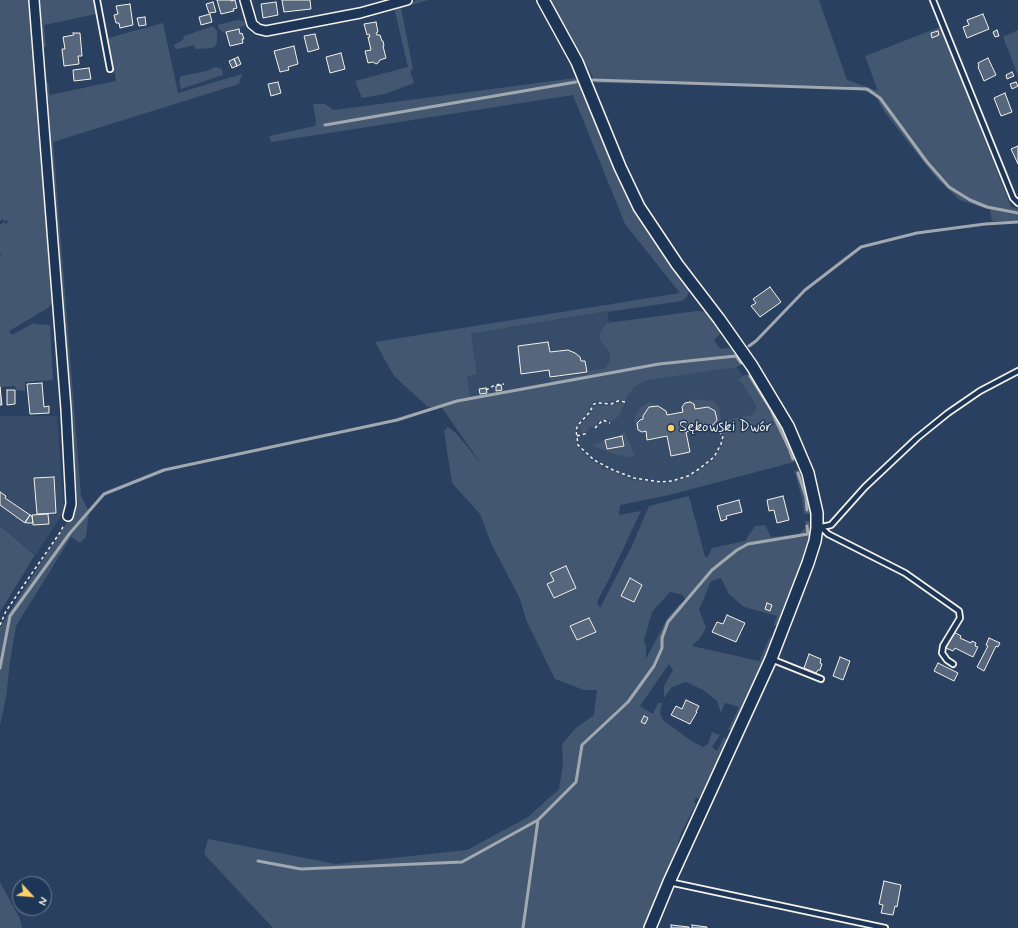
<!DOCTYPE html>
<html>
<head>
<meta charset="utf-8">
<style>
  body { margin:0 }
  #map { position:relative; width:1018px; height:928px; overflow:hidden; background:#2a4060; font-family:Mynerve,sans-serif }
  canvas { display:block }
  .north { position:absolute; left:12px; top:876px; width:40px; height:40px; box-sizing:border-box; background:#1d3557; border:1px solid #738091; border-radius:50%; rotate:116deg; font-size:11px; font-weight:700; line-height:16px; text-align:center; color:#f4f1e8 }
  .north::after { content:''; display:block; margin:auto; width:14px; height:18px; background:#ffd166; clip-path:polygon(50% 0,100% 100%,50% 72%,0 100%) }
</style>
</head>
<body>
<div id="map">
<canvas width="1018" height="928"></canvas>
<div class="north">N</div>
</div>
<script>
const c = document.querySelector('canvas').getContext('2d');
c.lineJoin = 'round';
function fillPath(path, color) { c.fillStyle = color; c.fill(path, 'evenodd'); }
const poly = rows => new Path2D(rows.map(r => 'M' + r).join(''));
function strokePath(path, color, width, dash) { c.strokeStyle = color; c.lineWidth = width; c.lineCap = dash ? 'butt' : 'round'; c.setLineDash(dash || []); c.stroke(path); }
function write(font, color, halo, rows, align = 'center') {
  c.font = font + ' Mynerve,sans-serif'; c.lineWidth = 3; c.setLineDash([]); c.textBaseline = 'middle'; c.strokeStyle = halo; c.fillStyle = color; for (const [text, x, y, turn = 0] of rows) {
    c.save(); c.translate(x, y); c.rotate((+turn || 0) * Math.PI / 180); c.textAlign = isNaN(turn) ? turn : align; if (halo) c.strokeText(text, 0, 0); c.fillText(text, 0, 0); c.restore();
  }
}
fillPath(poly([
  [607,311,609,322,607,323,600,340,610,353,609,363,605,368,588,371,588,374,551,378,552,383,470,396,467,375,477,374,471,334],
  [732,361,744,377,764,411,737,476,616,491,442,408],
  [0,416,57,416,64,511,36,555,0,526]
]), '#374c69');
fillPath(poly([
  [0,0,31,0,55,299,48,308,9,331,12,335,34,323,36,324,50,325,53,380,25,382,25,391,16,390,15,386,0,387,0,257,1,255,0,253,0,225,4,222,6,224,8,222,7,220,5,221,2,219,0,221],
  [36,0,93,0,96,14,44,25,46,47,41,47],
  [417,0,428,0,401,8,413,69,410,71,414,83,385,94,362,98,355,81,408,67,394,7],
  [551,0,819,0,847,80,878,91,865,56,940,27,1011,207,1018,209,1018,222,992,221,990,210,960,200,937,179,886,114,874,94,847,86,596,83],
  [237,20,244,21,245,25,244,26,224,33,219,29,218,25],
  [163,23,178,93,242,74,239,84,53,142,81,496,89,512,86,537,80,543,71,537,16,626,10,662,6,698,0,725,0,627,78,505,46,135,43,84,48,82,50,95,116,81,108,38],
  [213,26,217,31,217,41,216,45,212,48,195,49,194,45,178,49,175,48,174,45,183,40,184,36],
  [1018,30,1018,75,1003,37],
  [215,67,222,69,223,75,181,89,179,80,181,76,207,71],
  [575,78,578,83,622,182,691,288,686,298,682,301,607,312,607,311,471,334,477,374,467,376,470,396,552,383,550,378,588,374,588,371,605,368,609,363,610,353,600,340,600,334,602,329,607,323,697,311,707,312,721,333,714,340,720,349,729,348,733,351,742,364,737,367,730,369,729,368,647,380,634,387,627,396,625,401,617,400,604,403,598,401,594,402,590,406,588,413,578,423,575,429,576,442,578,447,591,460,601,466,601,468,604,470,605,468,635,481,636,480,667,484,667,483,680,480,693,474,694,476,698,473,697,472,712,461,723,443,724,436,721,430,723,429,721,423,725,420,752,415,756,410,756,405,741,381,738,381,741,377,748,374,771,414,774,413,798,461,669,495,620,505,619,515,641,511,609,579,597,602,600,608,632,546,649,506,689,496,705,557,708,557,712,548,745,541,755,526,765,525,771,537,799,534,806,527,805,521,809,521,811,522,811,532,808,548,800,572,778,626,774,625,777,616,744,607,729,594,721,578,711,581,699,610,706,627,701,637,692,646,759,661,770,637,773,638,734,729,728,730,739,707,725,703,721,713,717,701,703,690,686,682,672,687,664,698,664,686,673,670,669,664,640,706,653,714,658,703,662,703,660,713,663,720,690,740,703,747,708,744,712,732,720,735,712,747,717,751,724,737,726,739,728,743,707,787,698,799,696,797,694,802,696,804,681,833,676,851,652,906,645,928,273,928,204,854,208,839,336,864,467,850,528,817,559,789,563,764,562,744,576,728,594,715,597,690,584,690,555,679,526,620,520,599,491,543,480,514,452,483,444,431,448,427,457,434,482,465,442,408,428,407,394,376,375,342,680,293,625,224,573,95,271,142,269,136,315,126,316,120,313,104,325,104,334,110],
  [670,592,683,595,686,601,680,604,668,617,646,659,646,647,644,640,652,612],
  [694,399,713,401,719,407,721,419,715,428,713,429,712,426,717,420,715,411,708,407,695,409,694,404,690,401],
  [649,402,657,405,648,407,642,417,639,418,635,424,634,421,637,412,641,407],
  [618,403,624,404,619,416,611,422,606,419,600,420,594,427,589,427,588,431,582,433,579,427,587,418,595,405,608,406],
  [623,432,625,433,635,456,628,457,617,455,590,445,597,444,604,440,606,450,625,446,624,436,621,435],
  [794,470,801,471,803,476,809,499,811,514,804,514,802,498],
  [0,526,35,555,0,612],
  [0,882,20,919,22,928,0,928]
]), '#445771');
strokePath(poly([
  [593,80,867,89,880,98,927,162,949,187,970,200,987,207,1018,213],
  [325,125,576,82],
  [749,346,756,341,805,290,861,247,917,233,985,224,1018,222],
  [750,376,771,410,789,448,793,459],
  [798,473,806,497,807,510],
  [0,668,10,616,70,533,104,494,164,470,397,420,457,401,659,364,736,356,741,363],
  [258,861,301,869,462,862,538,820],
  [523,928,538,820,576,782,582,745,628,702,654,666,662,648,662,638,668,622,712,570,737,550,748,544,808,534,807,526]
]), '#a1a8b0', 3);
const building = poly([
  [217,0,231,0,231,1,235,0,237,8,233,9,234,11,221,14,217,0],
  [282,0,310,0,311,9,284,12,282,0],
  [213,2,216,12,209,13,206,4,213,2],
  [276,2,278,15,263,18,261,4,276,2],
  [130,4,133,25,120,28,119,23,116,23,114,15,118,14,116,6,130,4],
  [210,14,212,22,201,25,199,17,210,14],
  [983,14,989,29,967,38,963,27,969,25,967,20,983,14],
  [145,17,146,25,139,26,137,18,145,17],
  [376,22,378,32,376,33,377,35,380,35,382,41,383,41,384,46,383,46,386,58,380,60,378,63,376,64,373,62,368,63,365,51,371,50,368,37,370,37,369,34,367,35,364,24,376,22],
  [239,29,240,34,242,33,244,39,242,39,243,43,230,46,226,32,239,29],
  [997,30,999,36,995,37,993,32,997,30],
  [938,31,939,35,932,38,931,33,938,31],
  [73,33,80,33,82,56,78,56,79,64,64,66,62,49,65,49,63,37,74,35,73,33],
  [315,34,319,49,308,52,304,36,315,34],
  [294,46,298,64,288,67,289,70,280,72,274,51,294,46],
  [341,53,345,69,330,73,326,57,341,53],
  [238,57,241,64,237,66,234,59,238,57],
  [988,58,996,75,984,81,978,67,979,66,978,63,988,58],
  [234,59,237,66,232,68,229,61,234,59],
  [89,68,91,79,74,81,73,70,89,68],
  [1012,72,1014,76,1007,79,1006,75,1012,72],
  [278,82,281,93,271,96,268,84,278,82],
  [1016,82,1018,86,1012,89,1010,84,1016,82],
  [1005,93,1012,112,1001,116,994,98,1005,93],
  [1018,146,1018,164,1011,149,1018,146],
  [770,287,781,302,760,317,751,306,756,303,753,299,770,287],
  [548,342,550,352,568,350,575,353,580,357,581,361,585,361,587,372,550,377,549,370,521,374,518,346,548,342],
  [42,383,44,407,49,406,49,413,30,414,27,384,42,383],
  [501,385,502,390,496,391,496,386,501,385],
  [0,387,2,405,0,405,0,387],
  [486,388,487,393,480,394,479,389,486,388],
  [7,390,15,390,15,404,7,405,7,390],
  [690,402,694,404,695,409,708,407,715,411,717,420,712,426,686,432,690,452,671,456,667,436,647,440,646,431,642,432,638,430,637,423,640,420,643,419,643,416,649,407,658,406,666,411,667,415,683,412,682,407,685,403,690,402],
  [622,436,624,446,607,449,605,440,622,436],
  [54,477,56,513,37,514,34,478,54,477],
  [0,492,6,496,5,498,30,515,25,523,0,505,0,492],
  [783,496,789,520,777,523,774,510,769,511,767,500,783,496],
  [739,500,742,512,726,516,727,519,721,521,717,506,739,500],
  [48,514,49,524,33,525,32,515,48,514],
  [30,515,32,516,33,523,27,523,25,522,30,515],
  [566,566,576,588,554,598,547,584,554,581,550,573,566,566],
  [630,578,642,585,634,602,621,596,630,578],
  [767,603,772,605,770,611,765,609,767,603],
  [727,615,745,623,736,642,712,632,717,622,723,624,727,615],
  [589,618,596,632,577,640,570,626,589,618],
  [954,632,961,636,960,638,971,643,972,641,976,643,975,646,978,647,973,657,955,648,953,651,946,648,954,632],
  [989,638,1000,643,998,647,996,646,984,671,977,667,988,646,986,645,989,638],
  [809,654,821,659,820,663,822,664,820,670,818,670,816,673,804,668,809,654],
  [840,657,850,661,843,680,833,676,840,657],
  [938,663,958,673,954,681,934,671,938,663],
  [686,700,699,706,696,712,697,712,690,724,671,715,676,706,682,709,686,700],
  [644,716,648,718,645,724,641,722,644,716],
  [884,881,901,885,897,907,895,906,893,915,881,913,883,905,879,904,884,881],
  [671,925,689,927,689,928,671,928,671,925],
  [692,925,707,927,707,928,692,928,692,925]
]);
fillPath(building, '#56677d');
strokePath(building, '#f4f1e8', 1);
const service = poly([
  [97,0,110,69],
  [933,0,1013,198,1018,203],
  [821,527,828,534,905,573,959,611,960,618,943,646,942,653,947,660,953,664],
  [817,528,831,525,865,487,917,438,948,413,980,391,1018,371],
  [771,659,821,679],
  [669,882,885,928]
]);
const minor = poly([
  [34,0,66,409,71,504,68,516],
  [245,0,252,24,258,29,266,31,360,13,407,0]
]);
const tertiary = poly([
  [543,0,577,62,620,167,639,207,677,264,719,319,752,366,788,426,808,473,817,513,817,528,815,541,808,563,771,659,669,882,650,928]
]);
strokePath(service, '#f4f1e8', 8);
strokePath(minor, '#f4f1e8', 12);
strokePath(tertiary, '#f4f1e8', 14);
strokePath(poly([
  [486,390,495,385,504,384],
  [625,402,618,401,611,404,597,403,594,404,589,413,578,425,576,430,577,437,578,445,594,460,613,470,634,478,661,482,672,481,688,476,699,469,714,457,721,444,723,436,716,428],
  [595,428,603,420,610,423],
  [577,436,588,433],
  [0,625,6,611,61,531,64,524]
]), '#f4f1e8', 1.5, [3, 3]);
strokePath(service, '#1d3557', 4.5);
strokePath(minor, '#1d3557', 9);
strokePath(tertiary, '#1d3557', 11);
for (const [x, y, r, color] of [
  [671,428,4,"#ffd166"]
]) { const dot = new Path2D(); dot.arc(x, y, r, 0, 2 * Math.PI); c.fillStyle = color; c.fill(dot); strokePath(dot, '#1d3557', 1.5); }
write('15px', '#f4f1e8', '#1d3557', [
  ["Sękowski Dwór",679,428]
], 'left');
</script>
</body>
</html>
